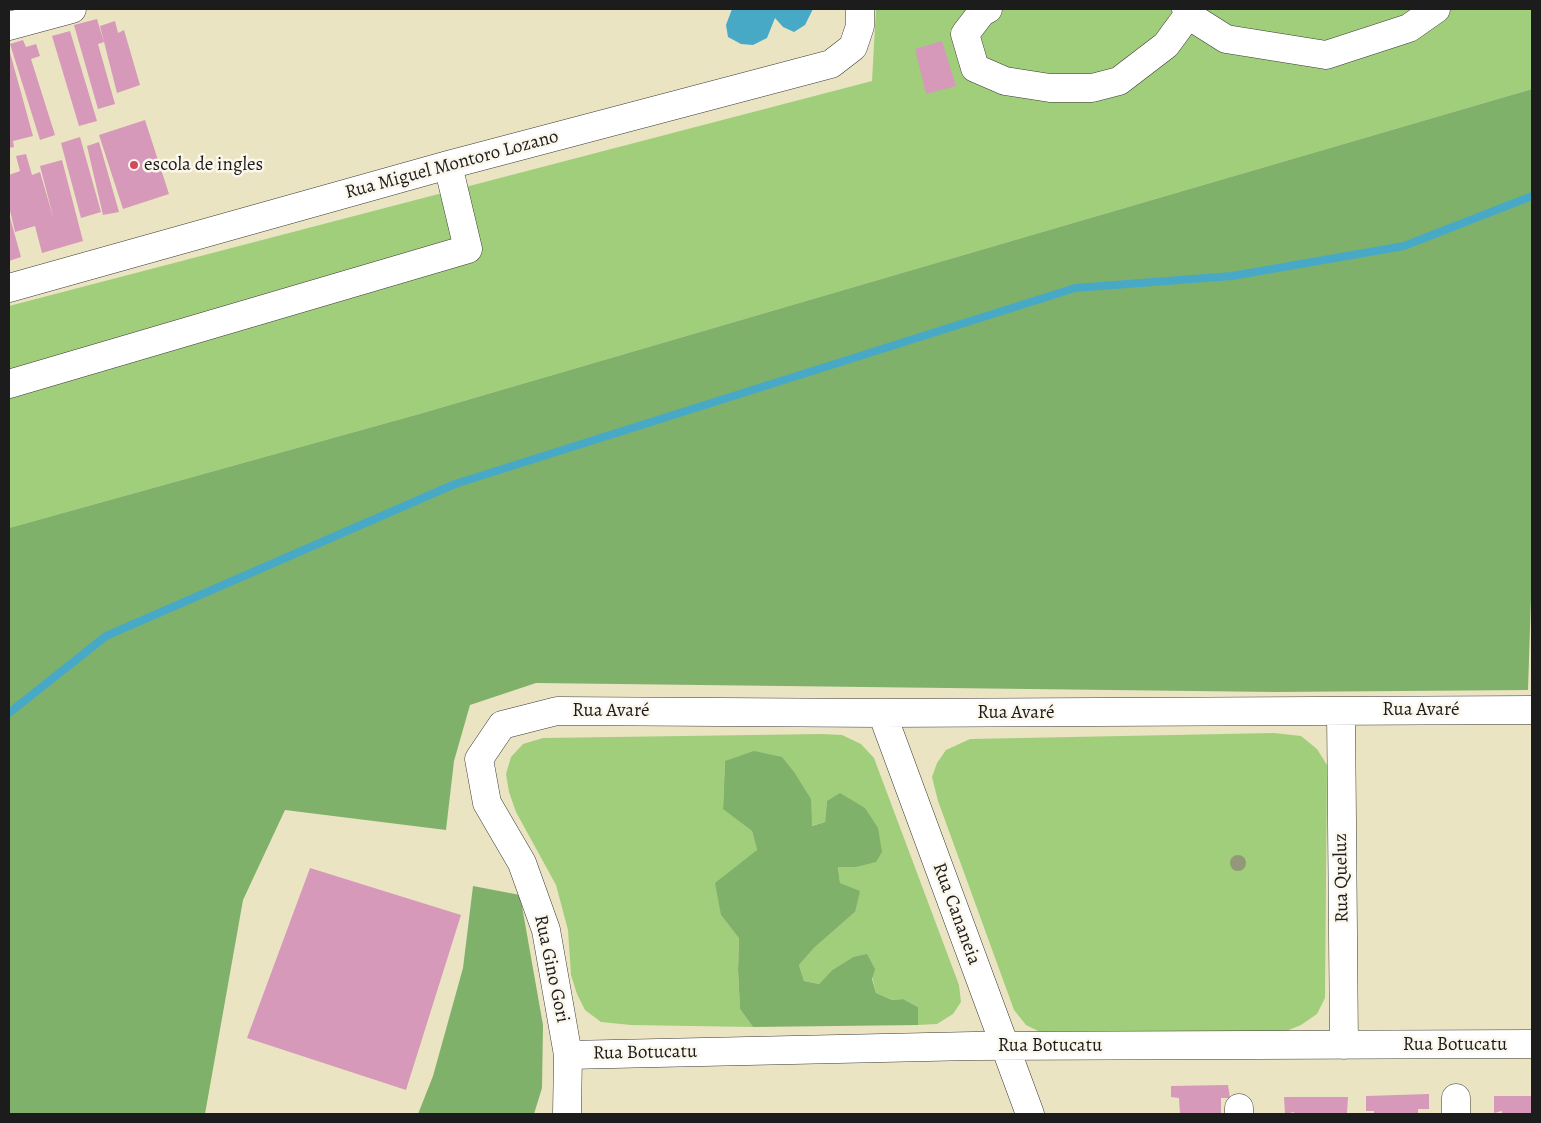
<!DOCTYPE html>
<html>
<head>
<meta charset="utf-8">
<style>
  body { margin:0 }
  #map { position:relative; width:1541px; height:1123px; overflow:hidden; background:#ebe4c3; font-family:Alegreya,serif }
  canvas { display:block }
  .frame { position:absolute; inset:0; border:10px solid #1c1c1c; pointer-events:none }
</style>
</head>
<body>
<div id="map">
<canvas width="1541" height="1123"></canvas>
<div class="frame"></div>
</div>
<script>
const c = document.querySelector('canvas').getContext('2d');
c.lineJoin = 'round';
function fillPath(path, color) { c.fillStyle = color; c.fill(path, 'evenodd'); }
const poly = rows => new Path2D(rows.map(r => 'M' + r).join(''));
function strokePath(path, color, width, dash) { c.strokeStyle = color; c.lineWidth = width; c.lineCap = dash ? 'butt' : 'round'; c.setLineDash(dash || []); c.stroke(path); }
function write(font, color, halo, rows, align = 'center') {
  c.font = font + ' Alegreya,serif'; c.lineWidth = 5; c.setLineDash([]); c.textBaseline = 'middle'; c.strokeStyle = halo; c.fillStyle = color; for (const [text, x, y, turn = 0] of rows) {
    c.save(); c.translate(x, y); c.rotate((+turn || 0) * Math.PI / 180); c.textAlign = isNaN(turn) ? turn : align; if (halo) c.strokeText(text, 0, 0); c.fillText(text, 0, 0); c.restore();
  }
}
fillPath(poly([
  [876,9,1532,9,1532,89,419,414,9,528,9,306,872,81],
  [1274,733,1301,736,1317,749,1327,765,1325,998,1317,1014,1301,1025,1279,1034,1040,1032,1026,1025,1014,1010,938,801,932,777,937,763,946,750,970,739],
  [822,734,842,735,861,744,874,758,959,985,961,1002,953,1014,937,1024,918,1025,918,1007,903,999,892,1000,876,993,867,955,853,957,832,970,819,984,804,981,799,965,814,948,855,912,840,883,838,867,856,867,827,801,825,822,811,826,811,799,725,761,723,808,752,831,757,850,721,915,739,937,738,970,740,1009,753,1027,631,1025,601,1022,585,1010,577,994,571,975,568,930,556,885,516,812,509,792,506,774,511,757,523,744,543,738]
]), '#a1ce7b');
fillPath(poly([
  [1532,89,1532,566,1528,690,1275,692,536,683,470,705,454,761,446,830,285,810,243,900,205,1114,9,1114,9,528,419,414],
  [754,751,782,757,794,772,811,799,812,826,825,822,827,801,840,793,865,808,878,828,882,852,876,862,856,867,838,867,840,883,860,891,855,912,814,948,799,965,804,981,819,984,832,970,853,957,867,954,875,969,872,979,876,993,892,1000,903,999,918,1007,918,1025,753,1027,740,1009,738,970,739,938,721,915,715,883,757,850,752,831,723,809,725,761],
  [473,886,520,895,543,1025,542,1088,534,1114,418,1114,433,1076,463,968]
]), '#80b16b');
fillPath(poly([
  [732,9,813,9,805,25,794,32,783,27,775,18,767,38,753,45,741,44,728,37,726,25]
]), '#48a9c7');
strokePath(poly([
  [9,713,106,636,455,484,1075,288,1232,276,1404,246,1532,196]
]), '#48a9c7', 8);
fillPath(poly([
  [97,19,104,42,98,44,115,104,98,109,74,25],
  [115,21,118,33,124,30,140,85,117,93,100,26],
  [70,31,97,121,79,126,52,36],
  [23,40,26,47,36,44,40,56,31,59,55,135,40,140,10,44],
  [942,41,956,86,926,94,915,49],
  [9,49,33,136,13,141,14,147,9,148],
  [145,120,169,194,123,209,99,135],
  [80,137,101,212,81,218,61,143],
  [99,142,119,212,103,215,87,146],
  [26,154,32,175,40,172,54,220,40,166,62,160,83,241,42,253,35,226,15,232,9,206,9,175,20,171,16,156],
  [9,214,21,257,9,261],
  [310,868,461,915,406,1090,247,1038],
  [1228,1085,1230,1098,1221,1098,1221,1114,1180,1114,1179,1098,1171,1097,1171,1086],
  [1429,1094,1429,1109,1418,1109,1418,1114,1374,1114,1374,1111,1366,1111,1366,1096],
  [1494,1096,1532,1096,1532,1114,1502,1114,1502,1111,1494,1113],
  [1284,1097,1348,1097,1347,1113,1294,1114,1294,1112,1285,1114]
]), '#d699b9');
const minor = poly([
  [988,9,982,12,965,34,975,68,1005,81,1050,88,1092,88,1119,81,1166,45,1188,15],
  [1186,9,1188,15,1226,39,1326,55,1409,28,1436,9],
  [9,26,72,9],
  [9,288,448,165,831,64,853,47,860,26,860,9],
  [9,384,468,249,448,165],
  [1341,711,1344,1045],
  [882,713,1030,1114],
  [568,1055,973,1046,1532,1044],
  [1456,1098,1456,1114],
  [567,1114,568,1055,546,930,522,863,487,803,479,759,502,725,557,711,882,713,1532,710],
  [1239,1114,1239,1108]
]);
strokePath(minor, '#3b3a35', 29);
strokePath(minor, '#fff', 28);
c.fillStyle = '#939879';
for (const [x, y] of [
  [1238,863]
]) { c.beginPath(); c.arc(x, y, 8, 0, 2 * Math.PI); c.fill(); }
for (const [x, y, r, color] of [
  [134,165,5,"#d1495b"]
]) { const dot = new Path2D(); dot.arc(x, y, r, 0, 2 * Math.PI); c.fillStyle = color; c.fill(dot); strokePath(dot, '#fbf7ec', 2); }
write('19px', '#1c1c1c', '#fbf7ec', [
  ["escola de ingles",144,165]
], 'left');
write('19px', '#1c1c1c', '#fbf7ec', [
  ["Rua Miguel Montoro Lozano",452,165,-15],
  ["Rua Avaré",1421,710],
  ["Rua Avaré",611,711],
  ["Rua Avaré",1016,713],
  ["Rua Queluz",1342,878,-91],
  ["Rua Cananeia",956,914,70],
  ["Rua Gino Gori",551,969,78],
  ["Rua Botucatu",1455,1045],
  ["Rua Botucatu",1050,1046],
  ["Rua Botucatu",645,1053,-1]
]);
</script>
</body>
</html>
